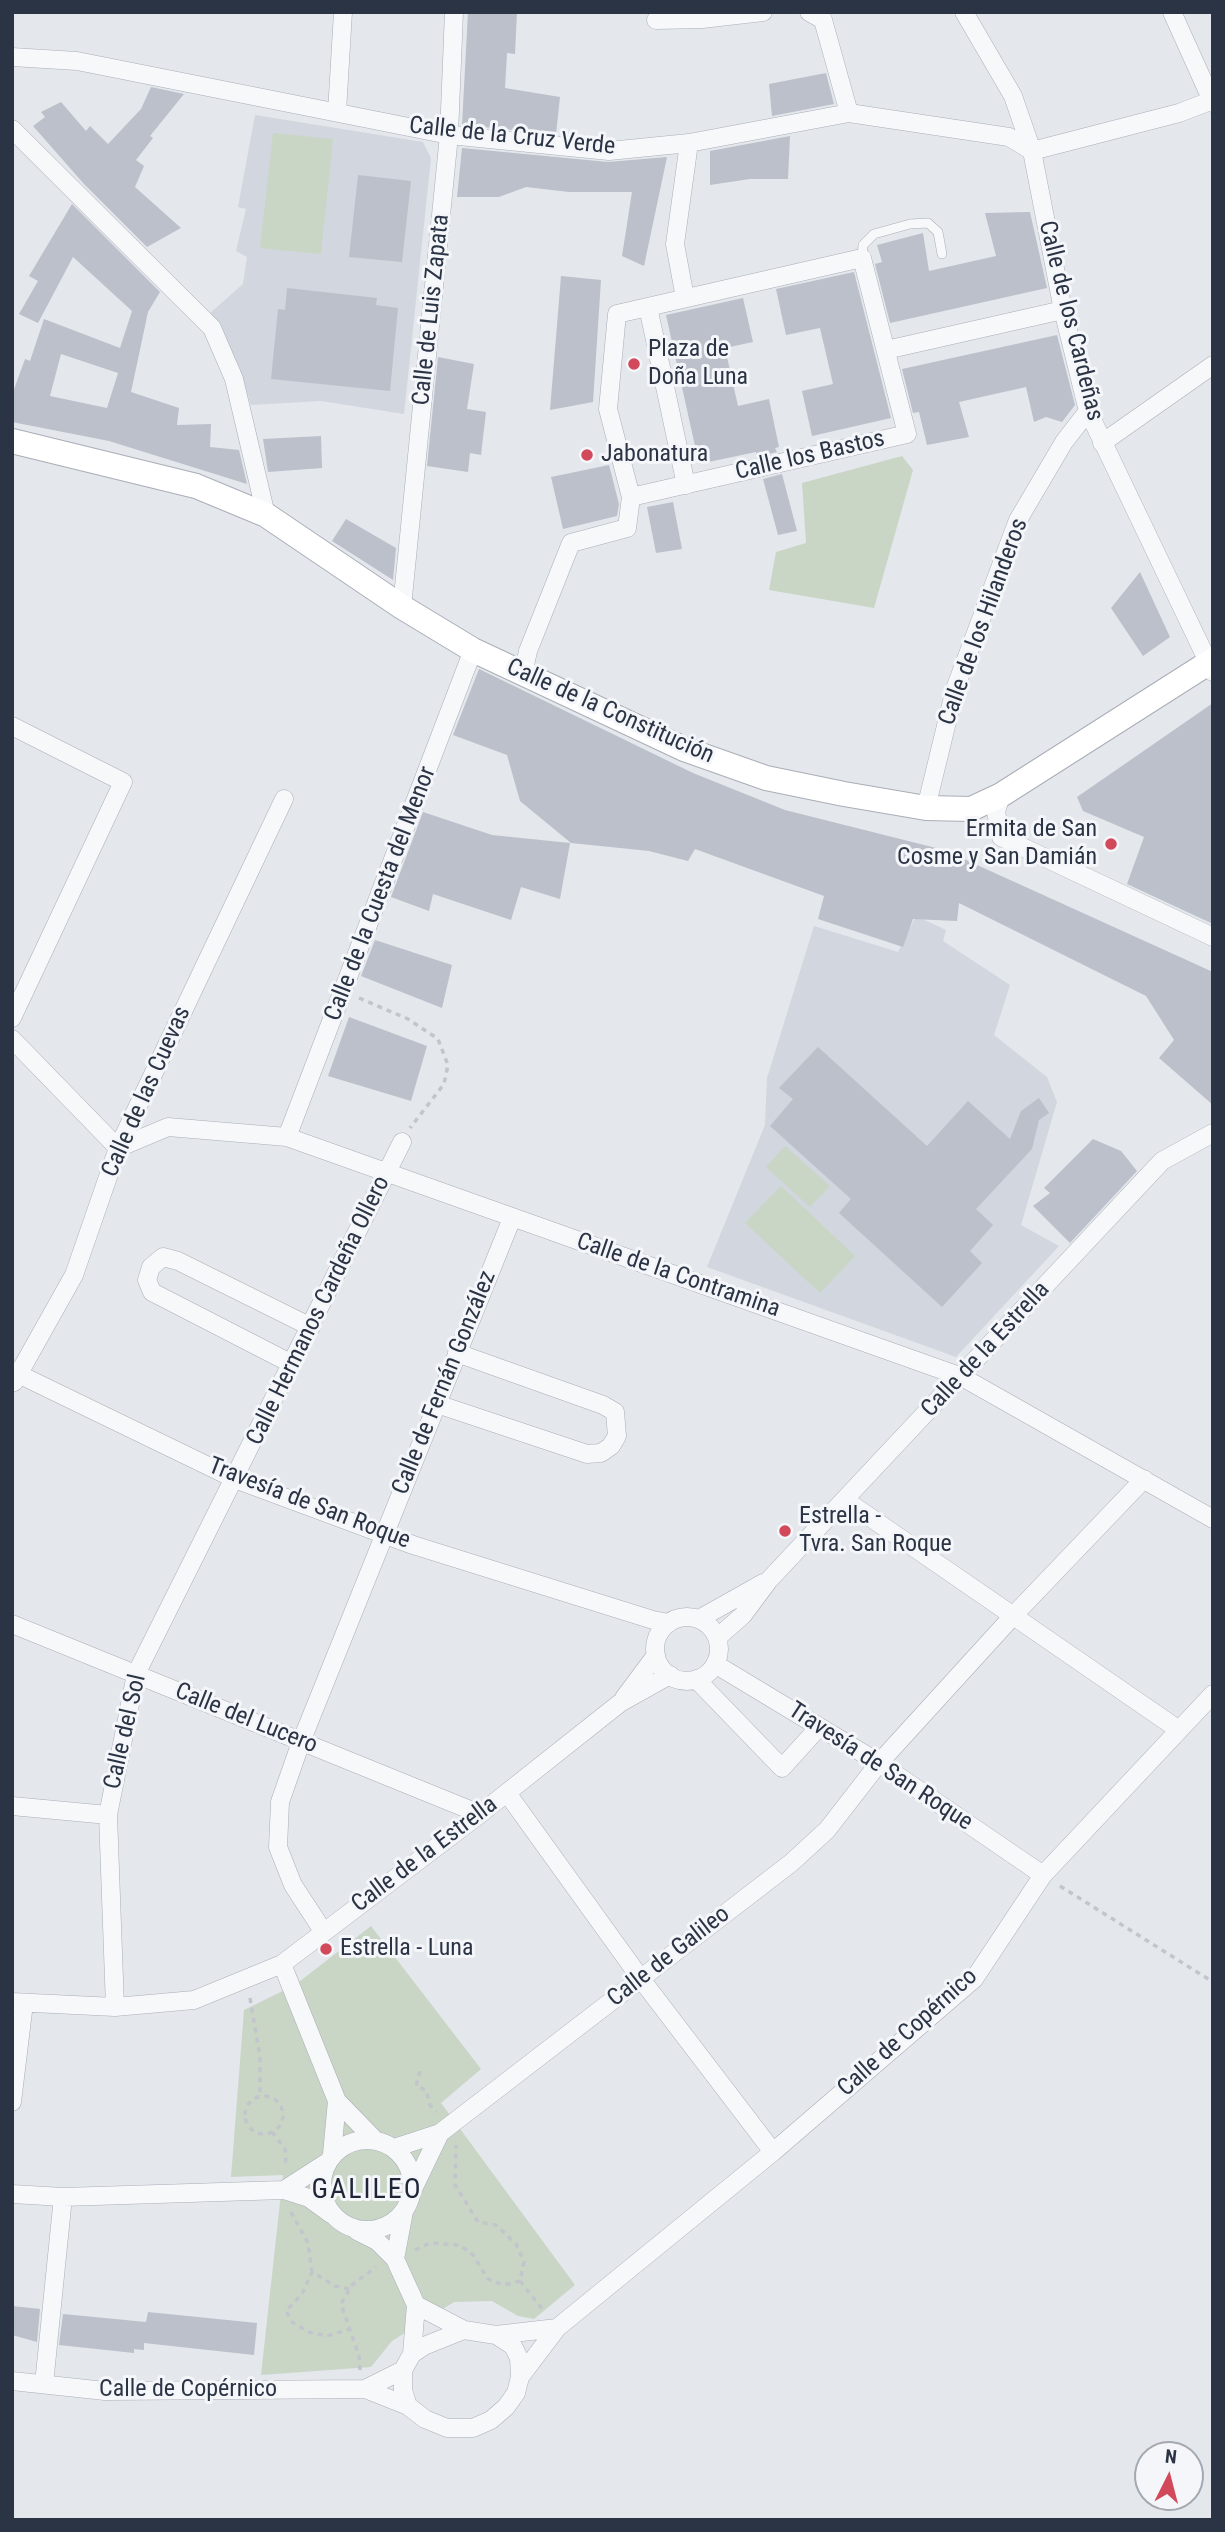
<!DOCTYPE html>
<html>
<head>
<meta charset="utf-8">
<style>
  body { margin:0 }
  #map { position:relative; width:1225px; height:2532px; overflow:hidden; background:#e4e7ec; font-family:"Roboto Condensed",sans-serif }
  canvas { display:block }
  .frame { position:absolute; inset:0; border:14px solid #2b3445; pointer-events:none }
  .north { position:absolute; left:1134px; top:2441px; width:70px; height:70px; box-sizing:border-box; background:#f4f6f9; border:2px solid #a4a8b1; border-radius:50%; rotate:6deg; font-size:19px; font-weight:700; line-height:28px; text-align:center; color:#2b3445 }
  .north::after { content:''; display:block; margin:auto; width:24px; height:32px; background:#d1495b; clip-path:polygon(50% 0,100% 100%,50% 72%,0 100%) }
</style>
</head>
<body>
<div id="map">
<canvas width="1225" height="2532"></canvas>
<div class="frame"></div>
<div class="north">N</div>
</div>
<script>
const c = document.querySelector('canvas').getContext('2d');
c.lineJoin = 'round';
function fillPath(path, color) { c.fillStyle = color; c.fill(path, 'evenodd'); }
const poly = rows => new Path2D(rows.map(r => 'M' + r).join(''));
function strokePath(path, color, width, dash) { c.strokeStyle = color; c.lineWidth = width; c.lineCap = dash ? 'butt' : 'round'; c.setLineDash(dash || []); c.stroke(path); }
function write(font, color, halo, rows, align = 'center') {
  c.font = font + ' "Roboto Condensed",sans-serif'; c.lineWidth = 6; c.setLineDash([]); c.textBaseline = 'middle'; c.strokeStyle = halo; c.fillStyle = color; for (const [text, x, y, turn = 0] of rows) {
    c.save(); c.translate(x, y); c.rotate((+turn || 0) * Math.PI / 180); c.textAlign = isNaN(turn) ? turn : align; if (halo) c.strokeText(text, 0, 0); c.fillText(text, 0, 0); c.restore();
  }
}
fillPath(poly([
  [255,115,423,142,431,158,404,414,321,401,251,405,239,368,209,314,243,284,247,257,236,251,246,209,238,207],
  [916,916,946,930,943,941,1010,985,994,1035,1047,1077,1057,1102,1021,1225,1059,1246,956,1357,707,1267,765,1125,767,1078,814,926,898,952]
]), '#d2d6de');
fillPath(poly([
  [273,133,333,139,321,254,260,248],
  [902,456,913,470,874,608,769,590,776,552,806,543,802,483],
  [785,1146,830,1186,810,1207,766,1167],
  [781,1186,855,1256,820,1293,745,1223],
  [371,1926,481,2069,441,2103,575,2285,534,2319,518,2316,492,2301,454,2302,392,2341,371,2367,261,2375,283,2175,231,2177,244,2010,295,1985]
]), '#c9d6c5');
fillPath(poly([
  [468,12,517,12,515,54,507,53,505,88,560,97,556,134,462,125],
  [826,73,834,104,772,116,769,84],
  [151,87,184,94,150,136,153,138,136,160,144,166,135,187,181,228,147,247,84,184,33,126,45,117,41,112,61,102,86,131,90,126,108,144,141,109],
  [790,136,788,179,750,179,710,185,710,151],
  [462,148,608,162,667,157,644,266,622,256,632,192,569,192,526,187,499,197,457,197],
  [358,175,411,181,402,262,349,257],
  [72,204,160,292,148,312,131,392,179,408,177,425,211,424,210,447,239,450,247,484,109,441,12,422,12,395,25,359,30,361,44,319,120,348,132,311,73,257,38,323,19,314,38,281,29,276],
  [61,354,118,373,107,408,50,396],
  [1030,212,1047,288,890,323,875,264,882,262,877,245,923,233,929,271,996,256,985,213],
  [854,272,891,418,812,436,802,391,833,384,820,328,786,335,776,289],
  [561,276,601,280,593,402,550,410],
  [287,288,377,298,376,305,398,308,390,391,271,379,278,309,285,310],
  [743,298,753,342,725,348,738,406,769,399,779,447,775,448,777,452,757,457,756,452,699,464,666,315],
  [1057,335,1075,405,1062,422,1046,417,1034,422,1026,387,959,402,969,437,927,445,919,412,913,413,902,369],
  [438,357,474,364,467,409,486,412,481,455,470,453,468,472,427,466],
  [321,436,322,468,268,472,263,439],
  [609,465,619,504,617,516,563,529,551,477],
  [782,474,797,531,778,535,763,479],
  [673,502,682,549,656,553,647,507],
  [346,519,396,548,393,580,332,541],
  [1140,572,1170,637,1143,656,1111,608],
  [479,669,693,773,785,810,944,850,1213,972,1213,1105,1159,1058,1174,1040,1146,996,959,903,957,921,913,919,903,947,818,919,824,896,695,849,688,861,649,851,571,843,520,801,507,755,453,735],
  [1213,703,1213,924,1127,884,1144,837,1083,811,1077,797],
  [423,812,492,835,570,843,560,899,521,887,511,920,433,894,429,911,391,897],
  [375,940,452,965,442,1008,361,976],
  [349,1017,427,1046,411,1101,328,1076],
  [818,1047,927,1146,968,1101,1010,1139,1021,1111,1039,1098,1049,1113,1039,1120,1032,1149,976,1209,993,1225,970,1251,982,1263,942,1307,839,1213,851,1199,770,1126,793,1099,779,1088],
  [1093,1139,1121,1151,1137,1171,1070,1243,1033,1206,1050,1193,1044,1188],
  [12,2306,40,2309,37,2342,12,2335],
  [148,2312,257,2323,254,2355,144,2343,144,2350,134,2349,134,2353,59,2345,63,2314,146,2322]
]), '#bbc0ca');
const lane = poly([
  [862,258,863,245,874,234,910,224,928,223,938,232,942,254]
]);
const street = poly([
  [809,12,823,20,849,113],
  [964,12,1013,96,1032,151,1063,310,1088,411,1213,672],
  [1172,12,1213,103],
  [656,20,702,19,763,12],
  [12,57,77,61,449,135,609,151,689,143,849,113,1009,137,1032,151,1179,113,1213,100],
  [337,112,343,12],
  [12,129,212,328,234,379,266,515],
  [685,298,675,244,689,143],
  [648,307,686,485],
  [886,350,1063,310],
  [1102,443,1213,365],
  [402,607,449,135,454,12],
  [523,674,528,651,571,543,627,528,631,497,608,409,617,314,862,258,907,434,631,497],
  [12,726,123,782,12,1018],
  [1001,795,996,812,1001,837,1213,937],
  [926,808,955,689,1018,520,1064,442,1088,411],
  [12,1039,118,1148],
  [287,1137,473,650],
  [118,1148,168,1127,287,1137,962,1377,1213,1519],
  [292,1364,152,1292,147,1280,151,1267,163,1257,178,1261,311,1327],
  [12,1371,235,1479,413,1545,653,1620,669,1623],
  [14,1382,74,1275,118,1148,284,799],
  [437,1404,587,1454,601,1453,611,1446,617,1436,615,1412,603,1405,457,1353],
  [845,1500,1179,1730],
  '655 1649a32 32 0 1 1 64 0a32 32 0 1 1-64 0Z',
  [699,1619,763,1583],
  [12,1624,480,1814],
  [717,1638,743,1615,769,1580,1162,1161,1213,1133],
  [715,1664,879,1763,1043,1875],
  [696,1679,782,1768,819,1727],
  [624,1698,656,1655],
  [507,1793,641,1979,773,2152],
  [12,1806,108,1815],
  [323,1931,293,1885,278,1847,280,1802,301,1742,512,1218],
  [282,1964,337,2101,374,2139],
  [12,2002,115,2007,194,2000,282,1964,480,1814,620,1703,670,1675],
  [115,2007,108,1815,136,1674,402,1142],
  [12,2102,24,2003],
  '322 2185a45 45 0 1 1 90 0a45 45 0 1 1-90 0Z',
  [394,2148,440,2133,791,1863,827,1830,879,1763,1012,1617,1144,1479],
  [332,2154,337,2101],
  [413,2189,440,2133],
  [284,2190,326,2163],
  [12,2194,63,2197,284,2190,309,2198,331,2214],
  [357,2231,377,2241,395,2259,416,2305,412,2354],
  [395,2259,404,2211],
  [416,2305,464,2330,496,2335,513,2346,519,2358,520,2377,516,2393,506,2407,491,2420,473,2428,447,2428,425,2419,408,2406,403,2390,403,2370,412,2354,424,2346,464,2330],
  [496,2335,557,2328],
  [520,2377,557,2328,773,2152,974,1979,1043,1875,1213,1694],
  [12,2381,105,2391,365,2389,408,2406],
  [44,2384,63,2197],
  [365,2389,403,2370]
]);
const secondary = poly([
  [12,441,196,486,266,515,402,607,473,650,684,749,766,778,844,794,926,808,971,809,1001,795,1213,660]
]);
strokePath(lane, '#a9aeb7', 10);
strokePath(street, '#a9aeb7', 19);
strokePath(secondary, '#a9aeb7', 26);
strokePath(poly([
  [359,998,408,1019,438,1039,448,1065,444,1084,410,1128],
  [1060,1886,1213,1982],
  [250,1998,260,2057,260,2097],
  [420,2071,416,2086,426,2090,430,2105,436,2112],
  '245 2115a19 19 0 1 1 38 0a19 19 0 1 1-38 0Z',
  [272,2132,285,2149,286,2167],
  [291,2212,308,2243,312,2272],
  [415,2250,430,2243,460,2245,473,2255,488,2279,503,2285,520,2281,524,2262,516,2244,496,2225,478,2222,455,2185,456,2145],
  [520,2281,543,2310],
  [349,2289,335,2286,312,2272,302,2294,286,2311,292,2322,309,2332,327,2336,350,2329],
  [360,2370,359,2356,341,2304,352,2285,376,2267]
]), '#c2c5cb', 3.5, [5, 5]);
strokePath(lane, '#f7f8fa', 9);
strokePath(street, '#f7f8fa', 18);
strokePath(secondary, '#fff', 24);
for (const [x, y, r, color] of [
  [634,364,7,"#d1495b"],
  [587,455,7,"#d1495b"],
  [1111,844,7,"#d1495b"],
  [785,1531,7,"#d1495b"],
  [326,1949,7,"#d1495b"]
]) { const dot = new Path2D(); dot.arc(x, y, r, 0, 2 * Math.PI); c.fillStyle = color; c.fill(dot); strokePath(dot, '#f4f6f9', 2.5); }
write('24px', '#2b3445', '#f4f6f9', [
  ["Calle de la Cruz Verde",512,137,6],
  ["Calle de Luis Zapata",432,310,-84],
  ["Calle de los Cardeñas",1070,321,76],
  ["Calle los Bastos",810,456,-13],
  ["Calle de los Hilanderos",984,622,-70],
  ["Calle de la Constitución",610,712,24],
  ["Calle de la Cuesta del Menor",381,894,-69],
  ["Calle de las Cuevas",147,1092,-66],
  ["Calle de la Contramina",678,1276,19],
  ["Calle Hermanos Cardeña Ollero",319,1311,-64],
  ["Calle de la Estrella",986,1350,-47],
  ["Calle de Fernán González",445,1383,-68],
  ["Travesía de San Roque",309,1504,21],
  ["Calle del Lucero",246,1719,22],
  ["Calle del Sol",126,1732,-77],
  ["Travesía de San Roque",880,1767,33],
  ["Calle de la Estrella",425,1855,-37],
  ["Calle de Galileo",669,1957,-38],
  ["Calle de Copérnico",908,2033,-42],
  ["Calle de Copérnico",188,2390]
]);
write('24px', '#2b3445', '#f4f6f9', [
  ["Plaza de",648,350],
  ["Doña Luna",648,378],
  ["Jabonatura",601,455],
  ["Ermita de San",1097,830,"right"],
  ["Cosme y San Damián",1097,858,"right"],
  ["Estrella -",799,1517],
  ["Tvra. San Roque",799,1545],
  ["Estrella - Luna",340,1949]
], 'left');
c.letterSpacing = '2px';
write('28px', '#1d2536', '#f4f6f9', [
  ["GALILEO",367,2191]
]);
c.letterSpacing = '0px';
</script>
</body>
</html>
